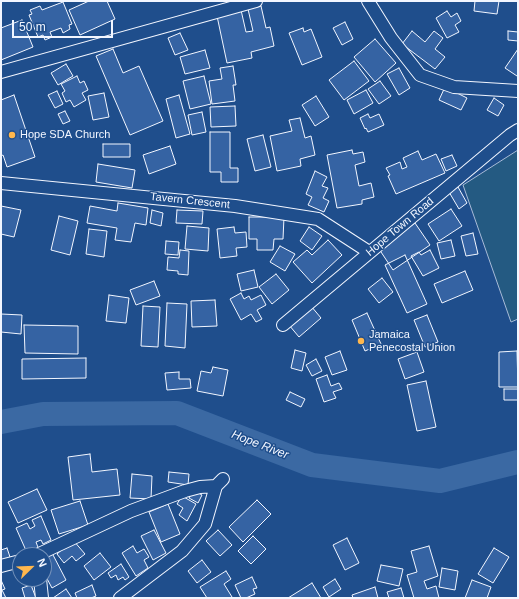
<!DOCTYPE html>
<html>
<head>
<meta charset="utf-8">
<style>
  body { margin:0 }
  #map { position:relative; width:519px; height:599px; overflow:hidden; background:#1f4e8c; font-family:Helvetica,sans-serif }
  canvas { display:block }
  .frame { position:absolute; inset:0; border:2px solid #f2f6ff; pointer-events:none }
  .north { position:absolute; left:12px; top:547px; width:40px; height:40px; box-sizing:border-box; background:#1f4e8c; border:1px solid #7391ba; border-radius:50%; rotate:67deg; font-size:11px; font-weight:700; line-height:16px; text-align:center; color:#f2f6ff }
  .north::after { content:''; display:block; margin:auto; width:14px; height:18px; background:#ffb74d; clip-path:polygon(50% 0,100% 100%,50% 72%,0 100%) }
  .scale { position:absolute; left:12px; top:20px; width:101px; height:18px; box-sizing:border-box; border:2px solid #f2f6ff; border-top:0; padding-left:5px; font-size:12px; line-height:14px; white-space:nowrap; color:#f2f6ff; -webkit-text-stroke:3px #1f4e8c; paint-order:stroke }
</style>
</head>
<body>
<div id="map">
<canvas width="519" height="599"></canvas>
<div class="frame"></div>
<div class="north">N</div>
<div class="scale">50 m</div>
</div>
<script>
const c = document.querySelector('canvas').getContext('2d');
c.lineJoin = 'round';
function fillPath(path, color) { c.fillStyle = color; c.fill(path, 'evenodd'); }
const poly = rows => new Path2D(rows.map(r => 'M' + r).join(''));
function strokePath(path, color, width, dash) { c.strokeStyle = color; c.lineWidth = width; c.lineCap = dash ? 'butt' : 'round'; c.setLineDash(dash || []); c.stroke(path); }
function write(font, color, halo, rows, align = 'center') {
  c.font = font + ' Helvetica,sans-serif'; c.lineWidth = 3; c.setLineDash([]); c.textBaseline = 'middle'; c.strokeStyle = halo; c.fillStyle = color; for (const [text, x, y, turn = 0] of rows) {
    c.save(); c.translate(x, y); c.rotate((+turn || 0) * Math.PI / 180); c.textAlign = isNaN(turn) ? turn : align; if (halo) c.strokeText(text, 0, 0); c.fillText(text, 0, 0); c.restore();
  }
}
const green = poly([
  [518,150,518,319,511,322,463,185,518,150]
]);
fillPath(green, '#245a82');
strokePath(green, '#a8bbd7', 1);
strokePath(poly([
  [1,422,43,414,177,413,312,465,440,481,518,462]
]), '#3b69a3', 24);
const building = poly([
  [89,1,107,1,115,19,80,35,69,10,89,1],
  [475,1,499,1,497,14,474,11,475,1],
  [63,2,72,24,69,25,70,29,63,33,61,28,50,32,52,37,45,40,43,35,38,37,29,15,32,14,30,10,40,6,42,10,63,2],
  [261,6,266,28,270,27,274,46,251,52,252,58,227,63,217,16,241,10,246,32,253,31,248,9,261,6],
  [447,11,451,17,457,13,461,21,455,25,459,32,447,38,436,18,447,11],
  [22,20,33,47,1,60,1,28,22,20],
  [345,22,353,39,342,45,333,28,345,22],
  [303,28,304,32,311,29,322,57,302,65,289,33,303,28],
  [412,31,425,42,434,31,443,38,435,49,445,57,435,69,402,44,412,31],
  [508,31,518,32,518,41,508,40,508,31],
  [180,33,188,50,175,55,168,38,180,33],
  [375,39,396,63,375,82,354,57,375,39],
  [113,49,123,73,139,66,163,121,130,135,96,56,113,49],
  [518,49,518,75,517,76,505,68,518,49],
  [205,50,210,68,185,74,180,57,205,50],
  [354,61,369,81,344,100,329,80,354,61],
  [66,64,73,76,58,85,51,73,66,64],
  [233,66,236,85,233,85,235,101,212,104,209,81,222,79,220,68,233,66],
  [399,68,410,88,399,95,387,74,399,68],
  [77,76,80,83,84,81,88,90,82,93,86,100,74,107,70,100,66,102,62,93,65,91,61,84,77,76],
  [204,76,211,104,190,109,183,81,204,76],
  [380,81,391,96,379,104,368,89,380,81],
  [445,87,467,98,461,110,439,100,445,87],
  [366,90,373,103,354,114,347,100,366,90],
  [57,91,63,104,55,108,48,95,57,91],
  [104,93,109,117,93,120,88,96,104,93],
  [14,95,35,157,7,167,3,155,1,156,1,100,14,95],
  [179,95,190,134,176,138,166,99,179,95],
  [316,96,329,117,315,126,302,105,316,96],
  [494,98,504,105,498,116,487,110,494,98],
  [235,106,236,126,211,127,210,107,235,106],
  [65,111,70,121,63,124,58,114,65,111],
  [202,112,206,132,192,135,188,115,202,112],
  [368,114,370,118,379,114,384,125,368,132,366,128,365,129,360,118,368,114],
  [300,118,305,138,311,136,315,155,300,159,301,166,277,171,270,136,292,131,289,120,300,118],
  [210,132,230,132,230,168,238,168,238,182,221,182,221,172,210,172,210,132],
  [263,135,271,167,255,171,247,139,263,135],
  [103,144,130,144,130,157,103,157,103,144],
  [170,146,176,164,149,174,143,155,170,146],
  [352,150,353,154,363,152,365,162,355,165,359,186,371,183,374,197,362,200,362,204,337,208,327,155,352,150],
  [418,151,422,160,436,154,445,173,396,194,388,176,390,175,386,168,400,162,402,169,407,167,403,158,418,151],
  [452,155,457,166,446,171,441,159,452,155],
  [98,164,135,170,132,188,96,182,98,164],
  [315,171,327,177,322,186,328,188,323,198,329,201,324,212,308,205,312,197,306,194,315,171],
  [458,187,467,203,459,209,449,192,458,187],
  [118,203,148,208,146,225,135,223,131,242,115,240,117,228,87,223,90,206,117,211,118,203],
  [1,206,21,210,14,237,1,234,1,206],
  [451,209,462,226,439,241,428,224,451,209],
  [152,210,163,213,161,226,150,223,152,210],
  [177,210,203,211,202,224,176,223,177,210],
  [59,216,78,221,70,255,51,250,59,216],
  [249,217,284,217,283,239,274,239,273,250,257,250,257,239,249,239,249,217],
  [415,223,430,245,393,270,379,249,415,223],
  [187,226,209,228,208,251,185,249,187,226],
  [234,227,235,233,246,232,247,247,236,248,237,256,220,258,217,229,234,227],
  [309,227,322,236,312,250,300,241,309,227],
  [89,229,107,231,104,257,86,254,89,229],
  [473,233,478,254,466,256,461,236,473,233],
  [328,240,342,255,312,283,293,262,307,250,312,255,328,240],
  [451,240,455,256,441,259,437,243,451,240],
  [166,241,179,242,178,255,165,254,166,241],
  [280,246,295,254,285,271,270,262,280,246],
  [180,250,189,251,188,275,178,274,178,271,167,270,168,257,179,258,180,250],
  [430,250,439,268,423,276,411,256,419,252,421,255,430,250],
  [405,255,427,304,407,313,385,265,405,255],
  [254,270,258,287,241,291,237,274,254,270],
  [465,271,473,290,442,303,434,284,465,271],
  [276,274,289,290,272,304,259,287,276,274],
  [382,278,393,292,379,303,368,289,382,278],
  [154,281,160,296,136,305,130,290,154,281],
  [241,293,244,299,249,296,251,300,261,295,266,305,257,310,262,319,256,322,251,314,241,320,230,299,241,293],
  [109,295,129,298,126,323,106,321,109,295],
  [215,300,217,326,192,327,191,301,215,300],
  [167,303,187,304,185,348,165,346,167,303],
  [143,306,160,307,158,347,141,346,143,306],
  [311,306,321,318,299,337,289,325,311,306],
  [367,313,381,344,365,351,352,320,367,313],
  [1,314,22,315,21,334,1,332,1,314],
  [427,315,438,342,425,347,414,320,427,315],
  [24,325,78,326,78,354,25,353,24,325],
  [295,350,306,353,302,371,291,368,295,350],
  [340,351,347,370,332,375,325,357,340,351],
  [517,351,518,387,499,387,499,352,517,351],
  [417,352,424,372,405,379,398,359,417,352],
  [86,358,86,378,22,379,22,359,86,358],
  [316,359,322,371,312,376,306,365,316,359],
  [213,367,228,370,223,396,197,391,201,371,211,373,213,367],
  [179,372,179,379,190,379,191,388,167,390,165,373,179,372],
  [327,375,331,386,339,383,342,389,333,392,336,398,324,402,316,379,327,375],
  [426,381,436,427,417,431,407,385,426,381],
  [504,389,518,389,518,400,504,400,504,389],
  [290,392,305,399,301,407,286,400,290,392],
  [90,454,92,472,117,469,120,495,73,500,68,457,90,454],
  [169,472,189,474,188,485,168,482,169,472],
  [132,474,152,476,151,499,130,498,132,474],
  [37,489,47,510,18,523,8,502,37,489],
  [193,490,202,495,198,503,189,498,193,490],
  [182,496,196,504,187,521,179,515,183,508,177,504,182,496],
  [257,500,271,514,243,542,229,527,257,500],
  [80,501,88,525,59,534,51,510,80,501],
  [168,504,180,534,161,542,149,512,168,504],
  [41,516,51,540,43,544,41,540,36,542,39,550,28,555,16,528,27,523,30,529,35,526,32,520,41,516],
  [154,530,166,553,153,560,141,536,154,530],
  [218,530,232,545,220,556,206,541,218,530],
  [253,536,266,549,251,564,238,551,253,536],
  [347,538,359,563,345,570,333,545,347,538],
  [73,540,85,554,76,561,72,556,64,563,57,554,73,540],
  [133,546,137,553,144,549,149,557,144,560,148,568,136,576,122,553,133,546],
  [429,546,438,576,424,581,427,589,436,586,439,598,414,598,407,575,417,572,411,551,429,546],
  [7,548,11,560,1,563,1,550,7,548],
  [494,548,509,557,493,583,478,574,494,548],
  [52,553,66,580,52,588,44,573,44,558,52,553],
  [100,553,111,567,94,580,84,566,100,553],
  [202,560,211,572,197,583,188,571,202,560],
  [121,564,129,577,125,580,123,577,118,580,116,575,111,578,108,573,121,564],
  [381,565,403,569,399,586,377,581,381,565],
  [442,568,458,571,455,590,439,587,442,568],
  [226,571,231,579,224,584,232,597,230,598,207,598,200,587,226,571],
  [252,577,257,588,253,589,255,594,246,598,241,598,235,585,252,577],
  [335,579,341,589,329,597,323,587,335,579],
  [1,580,5,589,2,590,6,598,1,598,1,580],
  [472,580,491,587,487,598,465,598,472,580],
  [312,583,321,598,288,598,312,583],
  [31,585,36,598,25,598,22,588,31,585],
  [92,585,96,596,91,598,77,598,75,593,92,585],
  [375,587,378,598,353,598,352,595,375,587],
  [401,588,404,598,389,598,387,592,401,588],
  [66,589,72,598,53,598,66,589]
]);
fillPath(building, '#3563a3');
strokePath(building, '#f2f6ff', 1);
const street = poly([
  [368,1,391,38,420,75,454,87,518,91],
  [1,72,256,1],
  [1,183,235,206,318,219,369,252],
  [283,325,510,135,518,130],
  [37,555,131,511,185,491,200,487,216,486],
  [1,566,20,561],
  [40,579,42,598],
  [120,598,182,551,205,524,216,486,223,479]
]);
strokePath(street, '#f2f6ff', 14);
strokePath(street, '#1f4e8c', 12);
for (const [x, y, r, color] of [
  [12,135,4,"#ffb74d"],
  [361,341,4,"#ffb74d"]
]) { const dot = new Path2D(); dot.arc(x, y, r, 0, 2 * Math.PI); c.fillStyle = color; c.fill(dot); strokePath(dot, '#1f4e8c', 1.5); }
write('11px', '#f2f6ff', '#1f4e8c', [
  ["Hope SDA Church",20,135],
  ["Jamaica",369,335],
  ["Penecostal Union",369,348]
], 'left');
write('11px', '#f2f6ff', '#1f4e8c', [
  ["Tavern Crescent",190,201,6],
  ["Hope Town Road",400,227,-40]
]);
write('italic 12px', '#f2f6ff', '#1f4e8c', [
  ["Hope River",260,445,21]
]);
</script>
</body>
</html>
